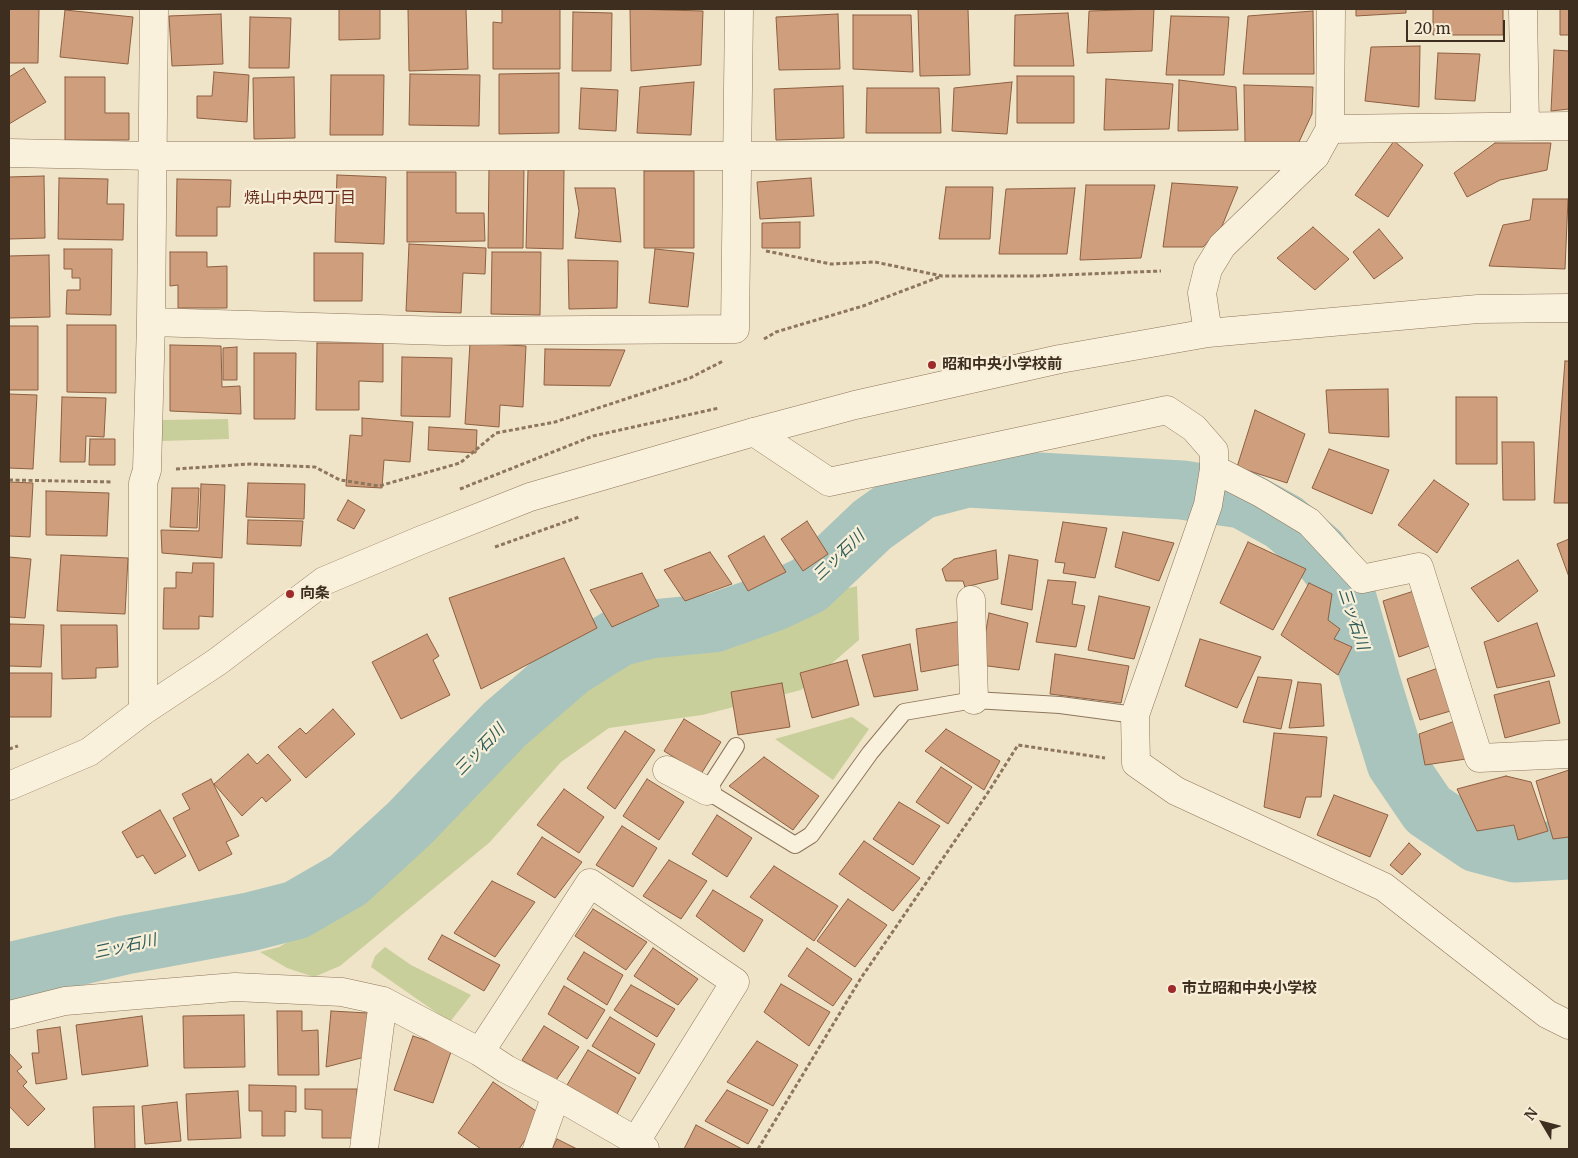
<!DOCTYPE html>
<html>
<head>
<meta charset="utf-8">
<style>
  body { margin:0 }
  #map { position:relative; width:1578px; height:1158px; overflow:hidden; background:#f0e4c8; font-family:Merriweather,serif }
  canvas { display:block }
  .frame { position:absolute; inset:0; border:10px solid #3d2e20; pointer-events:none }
  .north { position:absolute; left:1518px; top:1098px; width:50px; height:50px; -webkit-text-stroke:4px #f7eed8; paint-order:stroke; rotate:307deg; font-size:14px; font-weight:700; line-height:20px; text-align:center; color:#3d2e20 }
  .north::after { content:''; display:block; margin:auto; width:18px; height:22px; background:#3d2e20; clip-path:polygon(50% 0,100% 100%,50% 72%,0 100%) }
  .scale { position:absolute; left:1406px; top:20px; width:99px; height:22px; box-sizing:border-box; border:2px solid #3d2e20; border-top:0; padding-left:6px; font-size:15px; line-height:18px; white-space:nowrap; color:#3d2e20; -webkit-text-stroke:4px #f7eed8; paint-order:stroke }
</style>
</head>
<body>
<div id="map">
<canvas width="1578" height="1158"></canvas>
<div class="frame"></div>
<div class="north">N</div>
<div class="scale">20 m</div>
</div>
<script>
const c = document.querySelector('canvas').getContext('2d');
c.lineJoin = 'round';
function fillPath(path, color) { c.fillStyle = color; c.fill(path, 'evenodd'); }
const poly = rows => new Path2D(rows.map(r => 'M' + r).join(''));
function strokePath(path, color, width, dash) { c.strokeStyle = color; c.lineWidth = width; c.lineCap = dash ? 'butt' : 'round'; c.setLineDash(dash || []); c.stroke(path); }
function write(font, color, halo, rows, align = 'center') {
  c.font = font + ' Merriweather,"Noto Sans JP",serif'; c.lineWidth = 4.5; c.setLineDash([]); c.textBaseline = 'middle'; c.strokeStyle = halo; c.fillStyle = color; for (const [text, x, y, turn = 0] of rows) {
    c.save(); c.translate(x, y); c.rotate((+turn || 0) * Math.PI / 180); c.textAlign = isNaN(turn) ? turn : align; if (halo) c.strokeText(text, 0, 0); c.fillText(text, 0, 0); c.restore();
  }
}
fillPath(poly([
  [228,419,229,439,162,441,161,420],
  [857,586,859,640,801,690,702,715,609,728,561,762,490,842,340,966,314,977,287,968,260,952,279,947,342,911,394,866,494,753,574,682,631,646,661,640,726,638,799,600],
  [852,717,869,729,833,780,775,739],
  [385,947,411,965,471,995,450,1022,371,967,375,956]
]), '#c9cf9b');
strokePath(poly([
  [9,972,125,945,249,922,296,910,348,880,409,824,505,724,571,667,619,637,651,629,714,623,773,602,809,585,872,525,921,490,967,478,1182,490,1242,499,1284,522,1319,552,1343,584,1371,682,1396,763,1428,810,1477,843,1515,853,1569,850]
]), '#a9c4bc', 59);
const building = poly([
  [9,9,39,9,38,63,9,63,9,9],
  [339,9,380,9,380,39,339,40,339,9],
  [408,9,466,9,468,69,409,71,408,9],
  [502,9,560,9,560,69,493,69,493,22,502,23,502,9],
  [630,9,703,11,701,65,631,71,630,9],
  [918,9,968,9,970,75,920,76,918,9],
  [1154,9,1152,51,1087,53,1089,11,1154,9],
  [1356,9,1406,9,1406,13,1356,16,1356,9],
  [1433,9,1503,9,1503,35,1433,35,1433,9],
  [1560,9,1569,9,1569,35,1560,35,1560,9],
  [65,10,133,17,128,64,60,57,65,10],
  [1313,11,1314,74,1243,74,1248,16,1313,11],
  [573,12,612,13,611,71,572,71,573,12],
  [1068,13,1074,66,1014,66,1015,15,1068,13],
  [221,14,223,64,172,66,169,16,221,14],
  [838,14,840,69,779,70,776,17,838,14],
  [853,15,911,15,913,72,853,69,853,15],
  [1171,16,1229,17,1224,75,1166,75,1171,16],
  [250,17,291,18,289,68,249,68,250,17],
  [1420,46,1419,107,1365,101,1371,47,1420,46],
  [1554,50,1569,51,1569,109,1551,111,1554,50],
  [1438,53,1480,54,1475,101,1435,99,1438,53],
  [24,68,46,102,9,124,9,77,24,68],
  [214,72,249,75,247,122,197,118,197,96,212,96,214,72],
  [559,73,559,133,499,134,499,74,559,73],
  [410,74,480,75,479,126,409,125,410,74],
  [331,75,384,75,383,135,330,135,331,75],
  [1017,76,1074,76,1074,123,1017,123,1017,76],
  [65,77,105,77,105,113,129,113,129,140,65,140,65,77],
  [294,77,295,138,254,139,253,78,294,77],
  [1106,79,1173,84,1169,129,1104,130,1106,79],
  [1179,80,1236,87,1238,130,1178,131,1179,80],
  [694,82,691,135,637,133,640,87,694,82],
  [1012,82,1007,134,952,131,954,88,1012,82],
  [1244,85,1313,87,1312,114,1298,144,1245,143,1244,85],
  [843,86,844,138,776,140,774,89,843,86],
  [581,88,618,90,616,131,579,129,581,88],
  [867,88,939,88,941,133,866,133,867,88],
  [1394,141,1423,165,1388,217,1355,195,1394,141],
  [1495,143,1551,143,1547,170,1500,180,1467,197,1454,173,1495,143],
  [489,167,524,167,523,248,488,248,489,167],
  [528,170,564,170,563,249,526,248,528,170],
  [644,171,694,171,694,248,644,248,644,171],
  [407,172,456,172,456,213,484,213,485,241,407,242,407,172],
  [337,175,386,177,384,244,335,242,337,175],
  [44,176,45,238,9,239,9,177,44,176],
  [59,178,108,179,107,204,124,204,123,240,58,239,59,178],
  [811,178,814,216,760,219,757,182,811,178],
  [177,179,231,180,230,207,217,207,217,236,176,236,177,179],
  [1172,183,1238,187,1222,226,1203,247,1163,247,1172,183],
  [1086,185,1155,185,1141,258,1080,260,1086,185],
  [946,187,993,187,990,239,939,239,946,187],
  [575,188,615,188,621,242,575,238,579,211,575,188],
  [1075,188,1067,254,999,254,1006,189,1075,188],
  [1533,199,1568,199,1565,269,1489,266,1503,225,1530,220,1533,199],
  [800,222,800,248,762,248,762,223,800,222],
  [1313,227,1349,259,1315,290,1277,258,1313,227],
  [1379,229,1403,258,1374,279,1353,252,1379,229],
  [409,244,486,248,485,274,463,273,461,313,406,311,409,244],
  [64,249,112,249,111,315,66,314,67,290,80,290,80,278,72,278,72,269,64,269,64,249],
  [655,249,694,253,688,307,649,303,655,249],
  [170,252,207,252,207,267,227,266,227,308,178,308,178,285,170,286,170,252],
  [492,252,541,252,540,315,491,314,492,252],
  [314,253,363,253,362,301,314,301,314,253],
  [49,255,50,317,9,318,9,256,49,255],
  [568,260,618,261,617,308,569,309,568,260],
  [67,325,116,325,116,393,67,392,67,325],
  [9,326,38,326,38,390,9,390,9,326],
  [317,343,383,343,383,382,359,381,359,410,316,410,317,343],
  [470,343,526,346,523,407,500,405,499,427,465,424,470,343],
  [170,345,221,346,222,387,240,386,241,414,170,411,170,345],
  [237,347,237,380,223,380,223,348,237,347],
  [545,349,625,350,610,386,544,385,545,349],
  [254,353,296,353,295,419,254,419,254,353],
  [402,357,452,358,450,417,401,416,402,357],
  [1565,361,1569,361,1569,503,1554,503,1565,361],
  [1388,389,1389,437,1329,433,1326,390,1388,389],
  [9,394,37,395,33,469,9,468,9,394],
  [62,397,106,398,104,437,86,436,85,462,60,462,62,397],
  [1456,397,1497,397,1497,464,1456,464,1456,397],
  [1255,410,1305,434,1287,483,1237,467,1255,410],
  [362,418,413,422,410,462,384,460,382,488,346,486,350,435,362,436,362,418],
  [429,427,477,430,476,453,428,450,429,427],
  [90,439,115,439,115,465,89,465,90,439],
  [1502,442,1534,442,1535,500,1503,500,1502,442],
  [1329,449,1389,470,1372,514,1312,488,1329,449],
  [1434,480,1469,504,1437,553,1398,525,1434,480],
  [9,482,33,483,30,537,9,536,9,482],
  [248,483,305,484,304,519,246,517,248,483],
  [201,484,225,485,222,558,162,553,161,530,199,531,201,484],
  [172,488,199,488,197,528,170,527,172,488],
  [46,491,109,493,107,536,46,535,46,491],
  [348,500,365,510,354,529,337,520,348,500],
  [248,520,303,521,301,546,247,544,248,520],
  [807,521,828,554,803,571,781,539,807,521],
  [1063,522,1107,528,1095,578,1063,573,1065,563,1055,562,1063,522],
  [1123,532,1174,543,1159,581,1115,567,1123,532],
  [764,536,786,572,748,591,728,556,764,536],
  [1569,539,1569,577,1557,544,1569,539],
  [1248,542,1306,569,1273,630,1220,603,1248,542],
  [996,550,998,579,965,587,963,581,946,581,942,569,954,559,996,550],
  [710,552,732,584,685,601,664,570,710,552],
  [61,555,128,558,125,614,57,611,61,555],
  [1009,555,1038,560,1032,610,1001,604,1009,555],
  [9,557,31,559,25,618,9,617,9,557],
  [564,558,597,628,481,689,449,598,564,558],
  [1518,560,1538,591,1498,622,1471,588,1518,560],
  [193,563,214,563,213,617,199,616,199,629,163,629,164,588,176,588,176,572,192,573,193,563],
  [642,573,659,606,612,627,590,590,642,573],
  [1048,580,1076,582,1072,604,1085,606,1076,647,1036,642,1048,580],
  [1309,583,1332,594,1328,620,1340,629,1334,639,1352,647,1338,675,1281,635,1309,583],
  [1417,590,1435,644,1399,657,1383,601,1417,590],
  [1099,596,1150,607,1134,659,1088,650,1099,596],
  [989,613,1028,623,1019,670,980,665,989,613],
  [962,621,968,663,921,672,916,629,962,621],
  [1537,623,1555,676,1497,688,1484,642,1537,623],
  [10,624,44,625,41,667,9,666,9,630,10,624],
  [61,625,117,625,118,667,96,668,96,678,62,679,61,625],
  [427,634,439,656,433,660,450,695,401,719,372,662,427,634],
  [1200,639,1261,657,1237,708,1185,686,1200,639],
  [910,644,918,690,874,697,862,655,910,644],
  [1055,654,1129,666,1121,703,1050,694,1055,654],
  [847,660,859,705,812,718,800,673,847,660],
  [1441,667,1454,710,1420,720,1407,679,1441,667],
  [9,673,52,673,51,717,9,717,9,673],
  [1258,677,1292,680,1281,729,1243,722,1258,677],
  [1549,681,1560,723,1505,738,1494,695,1549,681],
  [1298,682,1321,684,1324,726,1289,728,1298,682],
  [782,683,790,727,738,735,731,692,782,683],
  [333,709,355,734,306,778,278,747,300,728,306,734,333,709],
  [684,719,721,742,701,774,664,751,684,719],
  [1458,720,1466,759,1425,765,1419,734,1458,720],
  [946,729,1000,761,984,790,925,751,946,729],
  [625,731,655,750,615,809,587,788,625,731],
  [1274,733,1327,737,1321,797,1306,797,1300,818,1264,807,1274,733],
  [248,754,257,764,268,754,291,780,266,802,262,797,242,816,214,784,248,754],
  [764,757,819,796,793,830,729,786,764,757],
  [941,767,972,787,948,824,916,802,941,767],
  [1569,770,1569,837,1553,839,1536,781,1569,770],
  [1506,776,1531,782,1548,831,1518,840,1514,825,1477,831,1457,789,1506,776],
  [211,779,239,836,226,842,232,854,199,871,173,818,190,809,182,794,211,779],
  [647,779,684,802,659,840,623,816,647,779],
  [564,789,604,817,579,853,537,825,564,789],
  [1334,795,1388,815,1370,857,1317,835,1334,795],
  [899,802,940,826,913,865,873,839,899,802],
  [160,810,186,856,155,874,143,855,137,858,122,832,160,810],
  [717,815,752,838,727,877,692,854,717,815],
  [622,826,657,848,633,887,596,865,622,826],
  [542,837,582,862,555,898,517,874,542,837],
  [864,841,920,878,893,911,839,874,864,841],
  [1409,843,1421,854,1402,875,1390,865,1409,843],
  [669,860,707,881,681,919,643,896,669,860],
  [774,866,838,906,814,941,750,897,774,866],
  [492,881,535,902,495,957,454,933,492,881],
  [713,890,763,920,744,952,696,916,713,890],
  [848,899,887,925,855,967,817,941,848,899],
  [593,909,647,942,626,970,575,936,593,909],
  [442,935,500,965,484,991,428,959,442,935],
  [653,948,698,979,678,1005,634,976,653,948],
  [807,948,852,979,833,1006,788,976,807,948],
  [584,952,623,975,607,1005,567,979,584,952],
  [781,984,830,1012,809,1046,764,1012,781,984],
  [631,985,675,1009,657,1037,614,1010,631,985],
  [564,986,605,1010,587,1039,548,1014,564,986],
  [277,1011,302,1011,302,1031,318,1030,319,1075,278,1075,277,1011],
  [331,1011,368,1013,365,1057,326,1067,331,1011],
  [244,1015,245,1067,184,1068,183,1016,244,1015],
  [142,1016,148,1066,82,1075,76,1025,142,1016],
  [610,1017,655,1044,639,1074,592,1046,610,1017],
  [544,1026,579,1047,556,1080,522,1060,544,1026],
  [60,1027,67,1079,36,1084,32,1053,39,1053,37,1030,60,1027],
  [413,1036,452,1049,433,1103,394,1090,413,1036],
  [757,1041,798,1065,773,1106,727,1082,757,1041],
  [588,1050,636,1078,617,1114,567,1085,588,1050],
  [9,1053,22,1067,17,1071,27,1082,23,1086,45,1109,28,1126,9,1106,9,1053],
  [493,1082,542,1115,519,1149,481,1149,458,1133,493,1082],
  [249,1085,296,1086,296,1112,285,1111,285,1136,262,1136,262,1111,249,1111,249,1085],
  [305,1089,357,1089,357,1138,322,1138,322,1110,305,1109,305,1089],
  [727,1090,768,1110,748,1144,705,1121,727,1090],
  [238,1091,241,1138,188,1140,186,1094,238,1091],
  [177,1102,181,1141,145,1144,142,1106,177,1102],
  [134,1106,135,1149,95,1149,93,1107,134,1106],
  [696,1125,742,1149,684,1149,696,1125],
  [557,1139,577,1149,552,1149,557,1139]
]);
fillPath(building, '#cf9f7d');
strokePath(building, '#8d5f41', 1);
const service = poly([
  [736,746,707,791,795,845,811,835,870,753,904,712,974,700,1060,705,1135,715]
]);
const minor = poly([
  [1523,9,1525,126],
  [1330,129,1569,126],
  [9,153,153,156,1315,156],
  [151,322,444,331,735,329,739,9],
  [754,432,829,482,1167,410,1194,428,1214,451,1214,469,1208,505,1135,715,1136,763,1176,791,1384,887,1547,1014,1569,1025],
  [1214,469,1261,493,1309,522,1362,579,1419,567,1479,758,1569,754],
  [971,600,974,700],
  [143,711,143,483,147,470,151,322,154,9],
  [667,770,707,791],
  [9,1015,65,1001,235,987,342,992,383,1001,480,1052,506,1069,556,1095,636,1141,645,1149],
  [480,1052,590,883,735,982,636,1141],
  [364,1149,383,1001],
  [537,1149,556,1095]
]);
const tertiary = poly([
  [1208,333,1202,293,1208,269,1222,246,1315,156,1330,129,1331,9],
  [9,786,89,752,143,711,217,662,324,581,419,541,530,497,754,432,855,405,1060,359,1208,333,1478,309,1569,308]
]);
strokePath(service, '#8d765c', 18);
strokePath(minor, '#8d765c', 29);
strokePath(tertiary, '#8d765c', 29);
strokePath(poly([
  [766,251,831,264,875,262,942,276,1037,276,1161,271],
  [764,339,776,332,863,306,942,276],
  [176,469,250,464,315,467,340,480,379,486,460,463,496,433,555,422,690,378,723,361],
  [9,480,113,482],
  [460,489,593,436,719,408],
  [495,547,579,517],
  [9,749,18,746],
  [758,1149,861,978,987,794,1018,745,1105,758]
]), '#8d765c', 3, [4, 2.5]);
strokePath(service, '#faf1dc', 16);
strokePath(minor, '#faf1dc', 28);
strokePath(tertiary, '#faf1dc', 28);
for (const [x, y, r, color] of [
  [932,365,5,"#9e2a2b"],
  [290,594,5,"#9e2a2b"],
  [1172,989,5,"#9e2a2b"]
]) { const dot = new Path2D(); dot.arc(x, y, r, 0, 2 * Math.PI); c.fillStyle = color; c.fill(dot); strokePath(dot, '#f7eed8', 2); }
write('bold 15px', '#3d2e20', '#f7eed8', [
  ["昭和中央小学校前",942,365],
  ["向条",300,594],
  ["市立昭和中央小学校",1182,989]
], 'left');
write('16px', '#6b2e1e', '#f7eed8', [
  ["焼山中央四丁目",300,198]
]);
write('italic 16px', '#2f5d5a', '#f7eed8', [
  ["三ッ石川",839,556,-44],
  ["三ッ石川",1353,619,72],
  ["三ッ石川",480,750,-46],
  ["三ッ石川",125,947,-12]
]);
</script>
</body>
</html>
